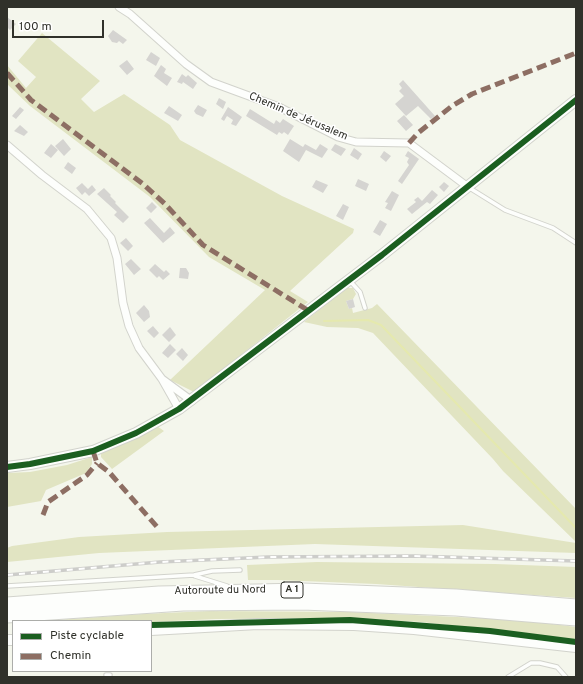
<!DOCTYPE html>
<html>
<head>
<meta charset="utf-8">
<style>
  body { margin:0 }
  #map { position:relative; width:583px; height:684px; overflow:hidden; background:#f4f6ec; font-family:Overpass,sans-serif }
  canvas { display:block }
  .frame { position:absolute; inset:0; border:8px solid #30312a; pointer-events:none }
  .legend { position:absolute; left:12px; top:620px; width:140px; height:52px; box-sizing:border-box; background:#fff; border:1px solid #acadaa; margin:0; padding:5px 7px; list-style:none; font-size:12px; color:#30312a }
  .legend li { display:flex; align-items:center; gap:8px; height:20px }
  .legend b { width:20px; border:1px solid #acadaa }
  .scale { position:absolute; left:12px; top:20px; width:92px; height:18px; box-sizing:border-box; border:2px solid #30312a; border-top:0; padding-left:5px; font-size:12px; line-height:14px; white-space:nowrap; color:#30312a; -webkit-text-stroke:3px #fff; paint-order:stroke }
</style>
</head>
<body>
<div id="map">
<canvas width="583" height="684"></canvas>
<div class="frame"></div>
<ul class="legend">
<li><b style="height:5px;background:#1b5e20"></b>Piste cyclable</li>
<li><b style="height:5px;background:#8d6e63"></b>Chemin</li>
</ul>
<div class="scale">100 m</div>
</div>
<script>
const c = document.querySelector('canvas').getContext('2d');
c.lineJoin = 'round';
function fillPath(path, color) { c.fillStyle = color; c.fill(path, 'evenodd'); }
const poly = rows => new Path2D(rows.map(r => 'M' + r).join(''));
function strokePath(path, color, width, dash) { c.strokeStyle = color; c.lineWidth = width; c.lineCap = dash ? 'butt' : 'round'; c.setLineDash(dash || []); c.stroke(path); }
function write(font, color, halo, rows, align = 'center') {
  c.font = font + ' Overpass,sans-serif'; c.lineWidth = 3; c.setLineDash([]); c.textBaseline = 'middle'; c.strokeStyle = halo; c.fillStyle = color; for (const [text, x, y, turn = 0] of rows) {
    c.save(); c.translate(x, y); c.rotate((+turn || 0) * Math.PI / 180); c.textAlign = isNaN(turn) ? turn : align; if (halo) c.strokeText(text, 0, 0); c.fillText(text, 0, 0); c.restore();
  }
}
fillPath(poly([
  [42,33,100,81,81,99,94,112,124,94,170,125,180,140,282,196,354,229,353,233,290,291,308,302,194,392,170,380,265,290,209,257,150,197,30,106,7,84,7,65,26,88,36,77,18,61],
  [346,288,353,288,356,294,353,299,346,301,349,309,352,308,353,313,372,308,377,304,576,509,576,542,503,471,493,459,373,333,358,328,327,327,304,322],
  [157,426,164,431,112,469,101,457,101,451],
  [92,457,92,464,86,473,46,490,41,501,7,507,7,473,30,472,67,465],
  [463,525,576,543,576,553,315,544,99,553,7,562,7,548,12,546,79,537,167,532],
  [317,562,495,564,576,567,576,598,376,584,278,580,248,580,247,565],
  [209,611,350,612,521,620,576,627,576,640,421,622,350,618,216,619,151,622,41,621,143,614]
]), '#e1e4c2');
strokePath(poly([
  [324,321,368,320,381,325,576,528]
]), '#e5e9ae', 2);
fillPath(poly([
  [7,17,16,24,10,30,7,27],
  [113,30,127,40,123,44,119,41,117,43,112,42,108,36],
  [151,52,160,58,156,66,146,60],
  [127,60,134,69,127,75,119,66],
  [161,65,166,69,164,73,172,78,167,86,154,76],
  [182,74,186,77,188,75,197,83,193,89,183,82,182,84,177,82],
  [403,80,435,116,431,119,418,106,406,116,395,104,404,96,399,91,402,88,399,84],
  [219,98,226,102,223,109,216,104],
  [198,105,207,110,203,117,196,114,194,111],
  [169,106,182,115,178,121,164,113],
  [20,107,24,110,16,119,12,116],
  [228,107,242,117,236,126,231,124,233,120,227,116,224,121,221,119],
  [250,109,274,124,276,120,280,123,283,119,294,126,288,135,284,132,282,134,279,132,277,135,246,116],
  [404,115,413,125,406,131,397,121],
  [20,125,28,132,24,136,14,131],
  [63,139,71,149,64,156,55,146],
  [290,139,303,147,305,144,316,150,320,144,328,149,322,158,306,150,299,162,283,151],
  [51,144,58,150,51,158,44,153],
  [335,144,346,149,341,156,331,150],
  [354,148,362,154,358,160,350,155],
  [384,151,391,156,386,162,380,157],
  [408,151,419,159,402,184,398,181,409,165,407,162,409,158,405,156],
  [68,162,76,168,72,174,64,168],
  [358,179,369,184,366,191,355,186],
  [316,180,328,185,323,193,312,187],
  [444,182,449,186,444,192,439,187],
  [82,183,88,189,92,185,96,190,89,196,85,192,82,195,76,188],
  [104,188,111,195,110,196,116,202,115,203,129,217,123,223,114,215,117,212,97,194],
  [432,190,438,195,430,204,427,202,412,214,407,209,416,202,414,200,418,197,422,201],
  [392,191,399,195,391,211,385,208,388,203,385,202],
  [152,202,157,207,151,213,146,208],
  [343,204,349,207,343,220,336,216],
  [150,218,164,233,170,227,175,233,163,243,144,223],
  [380,220,387,224,380,236,373,232],
  [126,238,133,246,128,251,120,243],
  [131,259,141,269,134,275,125,264],
  [155,264,164,272,166,270,170,274,163,280,159,276,157,278,149,270],
  [180,268,186,268,189,273,188,279,179,278],
  [353,299,355,307,349,309,346,301],
  [144,305,149,311,150,317,144,322,136,313],
  [153,326,159,333,154,338,147,331],
  [170,327,176,335,169,342,162,335],
  [170,344,176,350,168,358,162,353],
  [182,348,188,355,183,361,176,354]
]), '#d5d4d1');
const lane = poly([
  [468,187,505,210,553,228,576,243],
  [350,281,360,292,365,308],
  [195,576,227,586],
  [7,586,194,575,212,571,240,570],
  [106,675,110,675],
  [508,677,531,663,540,663,557,667,566,677]
]);
const street = poly([
  [119,7,130,14,186,64,211,82,279,107,338,137,356,142,409,143,468,187],
  [7,145,42,175,87,209,111,238,117,258,123,303,129,326,139,348,162,379,179,409],
  [162,379,192,401]
]);
const secondary = poly([
  [7,467,30,464,93,451,136,433,179,409,382,255,576,100],
  [151,630,258,624,354,625,414,629,576,647],
  [7,640,13,640]
]);
const highway = poly([
  [7,604,159,593,303,590,456,596,576,606],
  [7,616,183,604,302,603,456,609,576,619]
]);
strokePath(lane, '#d2d3cc', 5.5);
strokePath(street, '#d2d3cc', 9);
strokePath(secondary, '#d2d3cc', 12);
strokePath(highway, '#d2d3cc', 15);
strokePath(lane, '#fdfefc', 3.5);
strokePath(street, '#fdfefc', 7);
strokePath(secondary, '#fdfefc', 10);
strokePath(highway, '#fdfefc', 13);
const rail = poly([
  [7,575,160,562,268,557,414,556,576,561]
]);
strokePath(rail, '#cdcdca', 3.5);
strokePath(rail, '#fff', 2, [6]);
strokePath(poly([
  [7,73,31,100,143,184,165,204,203,245,309,311],
  [409,143,418,133,452,106,472,94,576,53],
  [93,451,97,463,109,472,158,528],
  [43,515,48,502,87,475,97,463]
]), '#8d6e63', 5, [10, 5]);
strokePath(poly([
  [7,467,30,464,93,451,136,433,179,409,382,255,576,100],
  [151,625,350,620,490,631,576,642]
]), '#1b5e20', 6);
for (const [x, y, w] of [
  [292,590,22]
]) { const box = new Path2D(); box.roundRect(x - w / 2, y - 8, w, 16, 3); c.fillStyle = '#fff'; c.fill(box); strokePath(box, '#30312a', 1); }
write('bold 10px', '#30312a', null, [
  ["A 1",292,590]
]);
write('11px', '#30312a', '#fff', [
  ["Chemin de Jérusalem",298,117,23],
  ["Autoroute du Nord",220,591,-1]
]);
</script>
</body>
</html>
